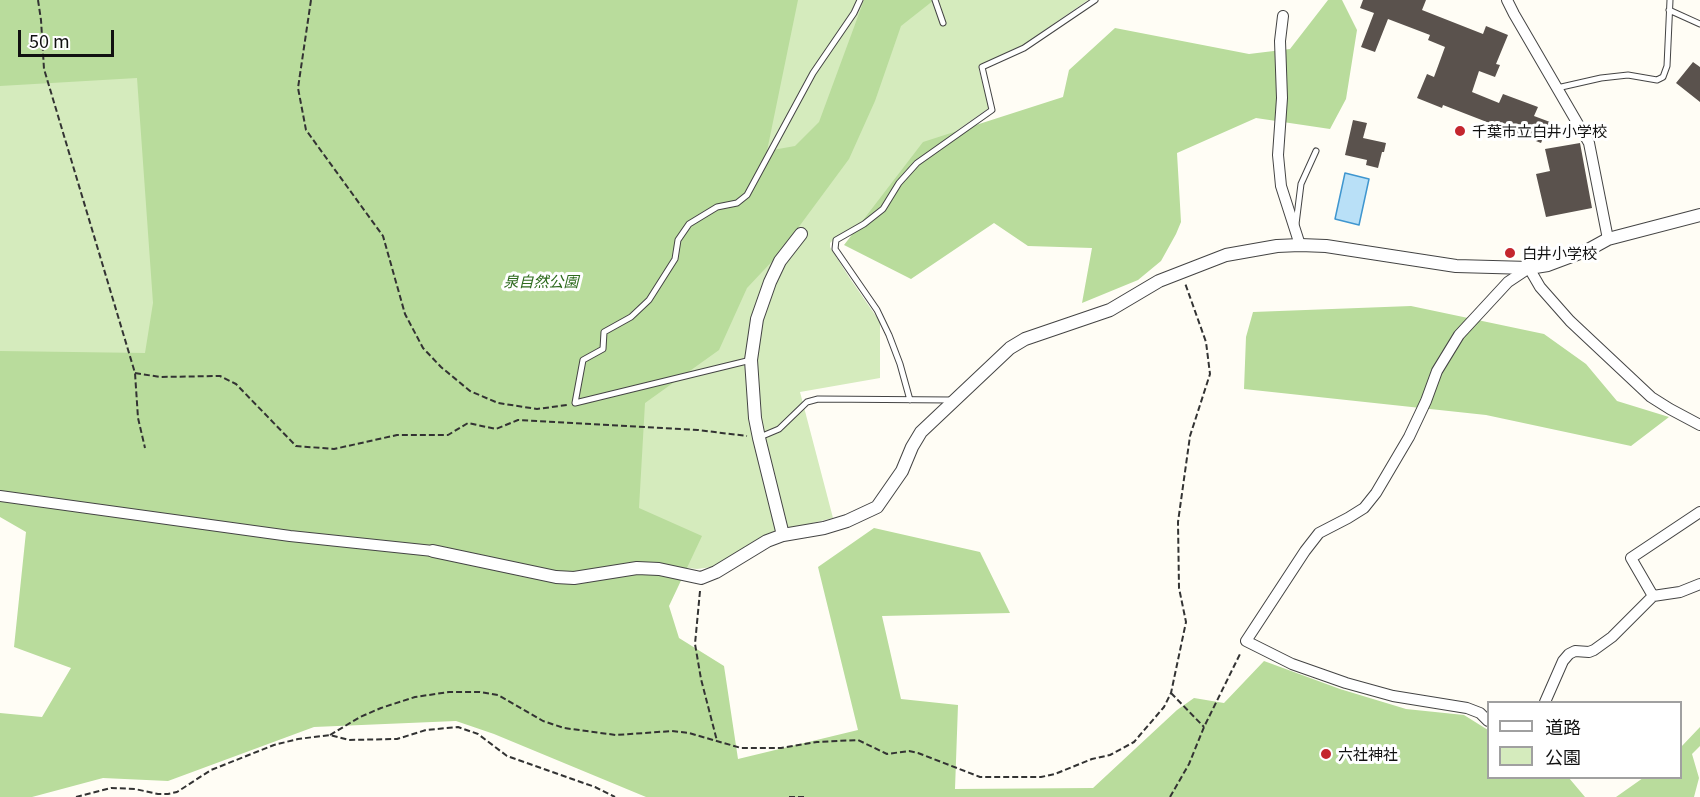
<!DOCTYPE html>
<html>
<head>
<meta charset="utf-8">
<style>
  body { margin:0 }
  #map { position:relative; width:1700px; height:797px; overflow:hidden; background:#fffdf5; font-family:Georgia,"Noto Sans JP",serif }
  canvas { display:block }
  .legend { position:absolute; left:1487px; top:701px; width:195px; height:78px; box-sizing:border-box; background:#fff; border:2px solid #a0a0a0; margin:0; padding:8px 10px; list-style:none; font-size:18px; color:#111 }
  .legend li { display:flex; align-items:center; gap:12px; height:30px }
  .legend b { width:30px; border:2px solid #a0a0a0 }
  .scale { position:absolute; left:18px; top:30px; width:96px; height:27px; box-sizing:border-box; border:3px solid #111; border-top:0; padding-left:8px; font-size:18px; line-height:21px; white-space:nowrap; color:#111; -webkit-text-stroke:4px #fff; paint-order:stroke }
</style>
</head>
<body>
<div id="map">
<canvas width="1700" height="797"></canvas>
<ul class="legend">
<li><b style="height:8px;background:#fff"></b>道路</li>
<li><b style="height:16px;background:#d5ebbd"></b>公園</li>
</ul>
<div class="scale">50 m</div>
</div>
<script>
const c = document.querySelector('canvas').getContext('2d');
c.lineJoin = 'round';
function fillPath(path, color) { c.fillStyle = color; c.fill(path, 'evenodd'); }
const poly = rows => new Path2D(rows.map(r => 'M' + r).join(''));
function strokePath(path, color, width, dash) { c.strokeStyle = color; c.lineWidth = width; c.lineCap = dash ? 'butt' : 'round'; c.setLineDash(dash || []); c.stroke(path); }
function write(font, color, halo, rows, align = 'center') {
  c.font = font + ' Georgia,"Noto Sans JP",serif'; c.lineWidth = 6; c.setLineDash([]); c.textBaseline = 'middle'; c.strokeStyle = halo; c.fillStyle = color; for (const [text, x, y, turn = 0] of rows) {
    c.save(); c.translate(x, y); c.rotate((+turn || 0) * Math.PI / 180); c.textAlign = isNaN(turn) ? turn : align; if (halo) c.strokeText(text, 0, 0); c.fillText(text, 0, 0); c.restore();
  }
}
fillPath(poly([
  [0,0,1088,0,1023,45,982,64,980,67,979,70,989,108,925,153,863,222,836,237,830,243,830,247,849,277,880,322,880,378,800,392,833,518,796,527,764,537,712,567,697,569,0,490]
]), '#d5ebbd');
fillPath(poly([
  [0,0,798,0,767,151,795,146,819,122,864,0,934,0,901,26,875,101,849,159,778,255,747,288,719,350,645,403,639,508,702,536,669,606,679,638,724,666,738,759,858,730,818,567,874,528,980,552,1010,613,882,616,901,699,958,705,955,789,1093,788,1177,710,1194,698,1224,703,1264,661,1340,689,1406,709,1464,715,1488,730,1488,778,1569,778,1585,797,646,797,494,734,456,721,314,727,168,781,103,778,32,797,0,797,0,713,42,717,71,668,14,647,26,532,0,517,0,351,145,353,153,303,137,78,0,86],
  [1328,0,1342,0,1357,30,1346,99,1330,129,1256,118,1177,153,1181,222,1176,234,1161,261,1138,280,1082,303,1092,248,1028,246,994,223,911,279,844,245,923,142,1063,97,1069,70,1115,28,1249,54,1290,49],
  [1411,306,1544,334,1586,364,1617,401,1669,417,1631,446,1486,415,1244,389,1246,337,1253,312],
  [1700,727,1700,746,1692,754,1699,778,1694,797,1616,797,1643,778,1680,778,1681,747]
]), '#b9dc9c');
const water = poly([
  [1345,173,1369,179,1359,225,1335,219,1345,173]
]);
fillPath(water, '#b9e0f7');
strokePath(water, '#3f96cf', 1.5);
fillPath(poly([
  [1363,0,1426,0,1422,10,1483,34,1486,26,1508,35,1496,64,1500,65,1495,77,1479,71,1472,92,1499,103,1503,94,1538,107,1534,116,1550,122,1541,143,1443,105,1442,108,1417,98,1427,74,1434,77,1445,47,1428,40,1430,35,1388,19,1375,52,1361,47,1374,13,1360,8],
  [1693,62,1700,67,1700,102,1676,83],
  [1353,120,1367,123,1363,138,1386,143,1384,152,1382,152,1378,168,1366,165,1367,160,1345,155],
  [1580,143,1592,208,1546,217,1536,174,1550,171,1545,149]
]), '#5a524d');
const service = poly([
  [935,0,943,23],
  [1669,10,1700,24],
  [1557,88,1601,78,1628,75,1657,80,1663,77,1667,66,1670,0],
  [1296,224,1301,184,1316,151],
  [751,360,575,403,583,360,603,349,604,332,631,317,649,300,675,259,678,240,689,224,717,207,737,203,747,195,813,73,854,13,860,0],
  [910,400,900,364,889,335,877,310,835,249,836,240,864,224,883,209,899,183,917,163,992,110,982,67,1024,48,1095,0],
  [760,437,779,429,807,402,818,399,951,400]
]);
const minor = poly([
  [1507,0,1514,14,1589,143,1608,239],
  [1283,16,1280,41,1282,98,1278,155,1281,186,1300,245],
  [0,496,290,536,433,551],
  [1653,596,1631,558,1700,512],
  [1545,702,1563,661,1569,654,1575,651,1589,652,1594,650,1612,637,1653,596,1680,592,1700,584],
  [1488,721,1480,713,1467,708,1393,696,1346,683,1292,664,1246,641,1305,551,1319,533,1348,518,1364,508,1376,493,1409,437,1426,401,1437,371,1459,335,1508,282,1529,268,1540,287,1570,321,1651,397,1670,409,1700,425]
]);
const tertiary = poly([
  [783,535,759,438,755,418,751,360,757,319,770,282,780,261,801,234],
  [433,551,556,577,574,578,637,568,659,569,701,578,716,572,767,541,783,535,824,528,847,521,877,507,902,471,912,447,921,432,1010,348,1025,339,1110,310,1159,281,1226,255,1277,246,1300,245,1326,246,1456,266,1529,268,1548,265,1588,250,1608,239,1700,215]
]);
strokePath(service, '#444', 7);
strokePath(minor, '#444', 12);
strokePath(tertiary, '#444', 14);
strokePath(poly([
  [38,0,41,20,44,69,135,373,138,418,145,448],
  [311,0,298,88,306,130,383,236,405,314,423,348,441,367,470,391,498,403,537,409,567,405],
  [135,373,160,377,220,376,236,384,296,446,334,449,397,435,448,435,468,423,496,429,518,420,698,430,747,436],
  [700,591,695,644,701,679,717,741],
  [1171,693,1204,727],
  [330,735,360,717,381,708,415,697,449,692,480,692,498,695,543,721,564,728,616,735,672,731,689,733,741,748,781,748,817,742,858,740,887,754,909,751,918,753,980,777,1041,777,1055,774,1092,759,1110,755,1134,742,1164,707,1171,693,1186,622,1179,588,1178,522,1190,436,1210,374,1206,342,1185,283],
  [76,797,111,788,135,789,158,794,168,794,177,792,211,770,274,745,298,739,330,735,349,740,397,739,426,730,458,727,478,734,507,756,595,787,615,797],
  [789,797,804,797],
  [1170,797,1189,764,1204,727,1241,652]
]), '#333', 2, [6, 3]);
strokePath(service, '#fff', 5);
strokePath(minor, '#fff', 10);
strokePath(tertiary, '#fff', 12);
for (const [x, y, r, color] of [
  [1460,131,6,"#c4262e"],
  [1510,253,6,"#c4262e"],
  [1326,754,6,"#c4262e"]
]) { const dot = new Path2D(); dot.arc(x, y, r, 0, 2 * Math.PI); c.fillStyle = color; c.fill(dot); strokePath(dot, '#fff', 2); }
write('15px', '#111', '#fff', [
  ["千葉市立白井小学校",1472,131],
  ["白井小学校",1522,253],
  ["六社神社",1338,754]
], 'left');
write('italic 15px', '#2f6b1f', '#fff', [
  ["泉自然公園",541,281]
]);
</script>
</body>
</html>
